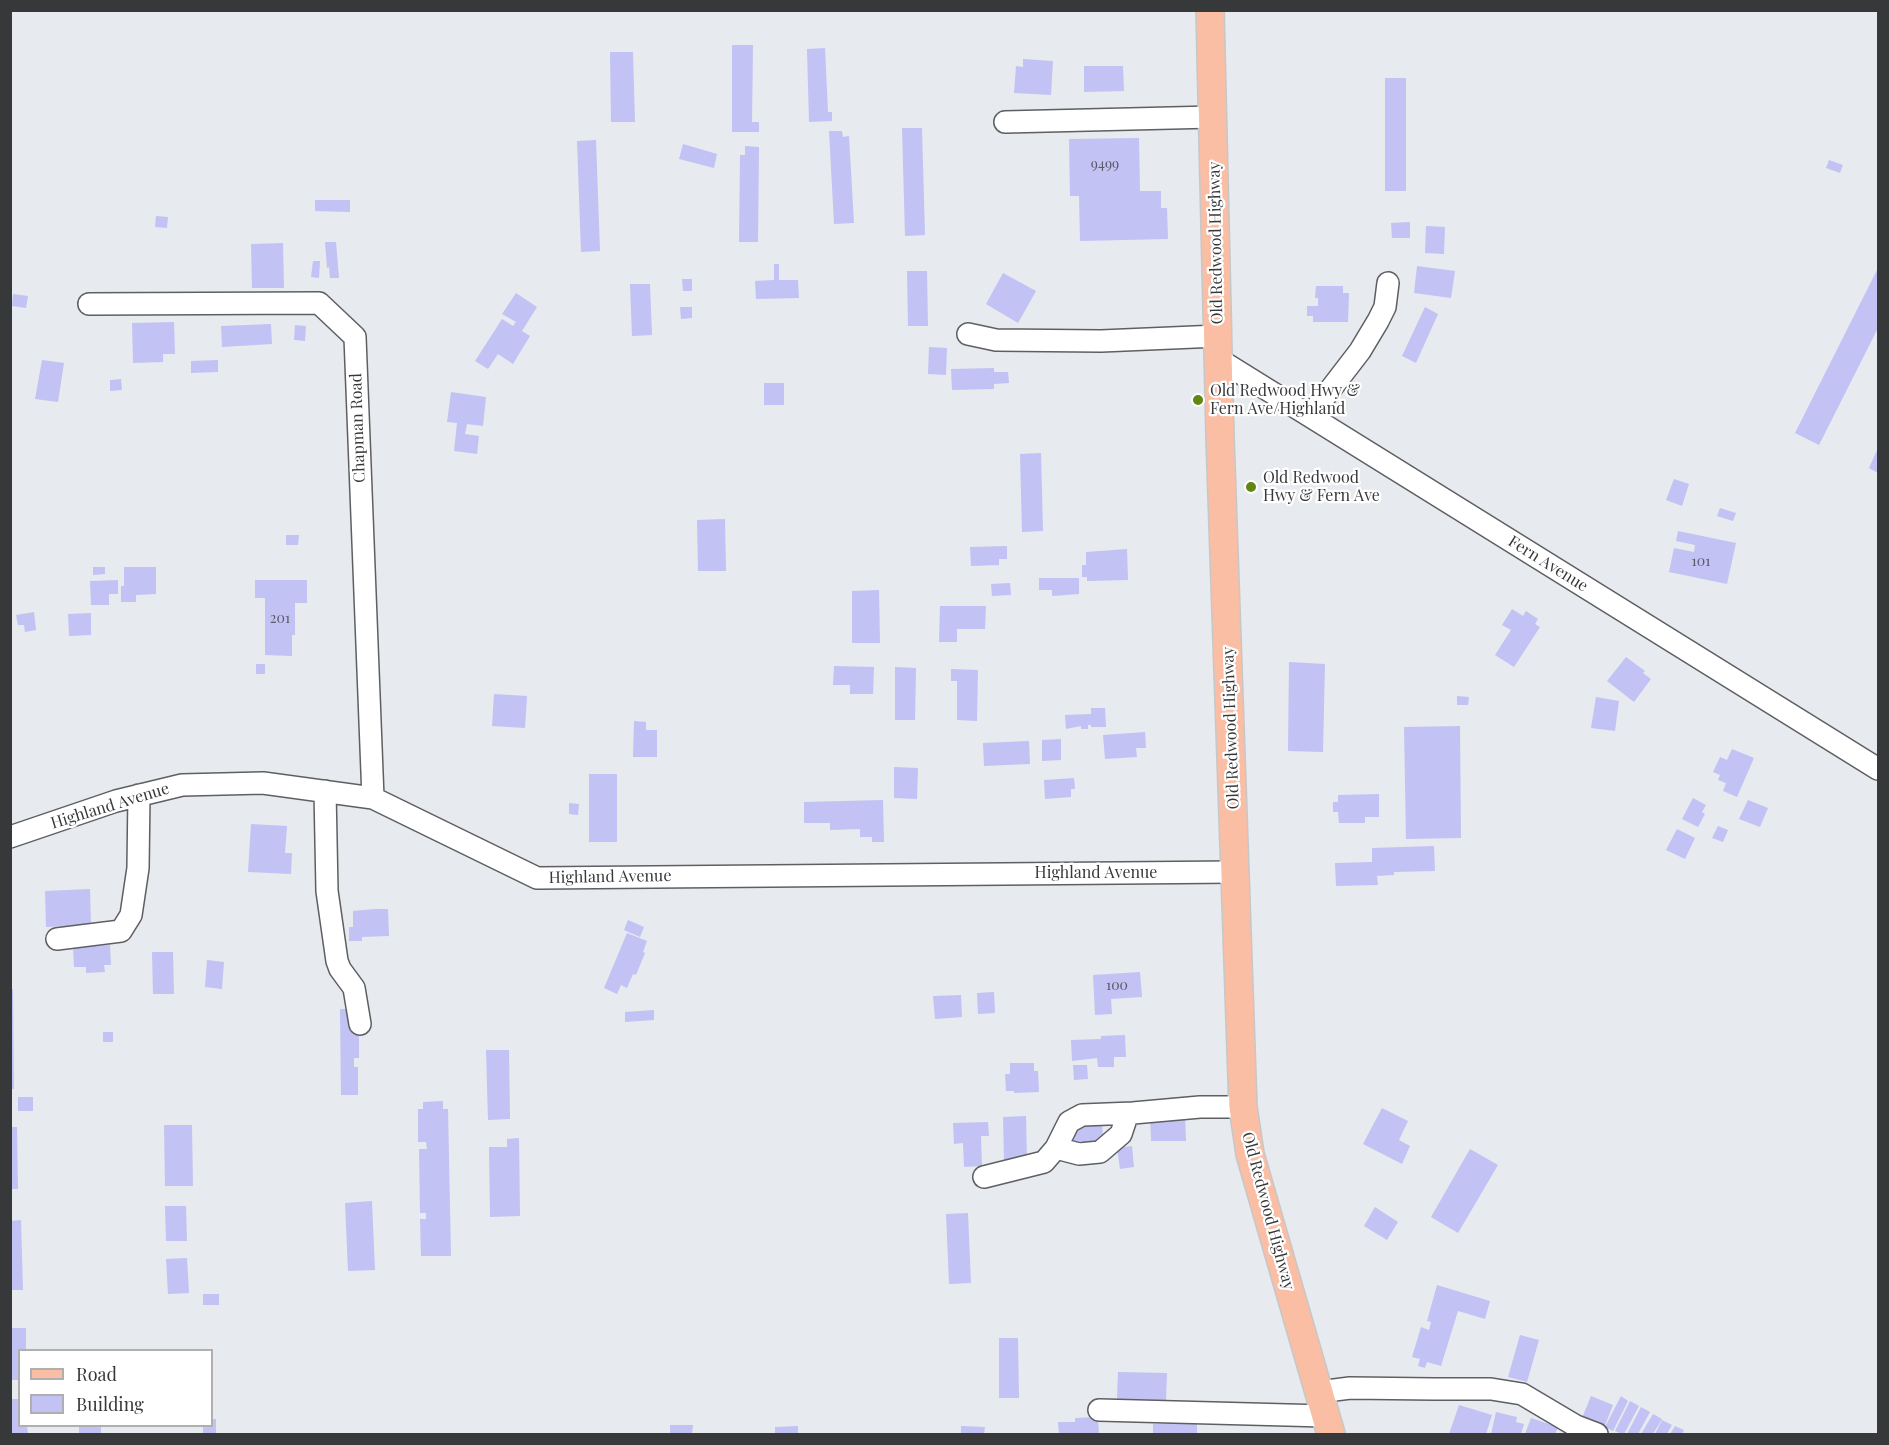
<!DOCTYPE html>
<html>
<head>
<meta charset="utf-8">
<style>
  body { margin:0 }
  #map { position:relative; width:1889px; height:1445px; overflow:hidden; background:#e7eaee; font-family:"Playfair Display",serif }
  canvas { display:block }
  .frame { position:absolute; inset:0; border:12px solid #37383a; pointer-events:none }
  .legend { position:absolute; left:18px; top:1349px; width:195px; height:78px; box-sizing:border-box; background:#fff; border:2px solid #afafb0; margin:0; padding:8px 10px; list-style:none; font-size:18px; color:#37383a }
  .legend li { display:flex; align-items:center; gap:12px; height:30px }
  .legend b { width:30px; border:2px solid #afafb0 }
</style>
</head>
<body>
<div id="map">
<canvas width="1889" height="1445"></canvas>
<div class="frame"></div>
<ul class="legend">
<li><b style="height:8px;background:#fabea4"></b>Road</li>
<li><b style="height:16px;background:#c2c2f4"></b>Building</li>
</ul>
</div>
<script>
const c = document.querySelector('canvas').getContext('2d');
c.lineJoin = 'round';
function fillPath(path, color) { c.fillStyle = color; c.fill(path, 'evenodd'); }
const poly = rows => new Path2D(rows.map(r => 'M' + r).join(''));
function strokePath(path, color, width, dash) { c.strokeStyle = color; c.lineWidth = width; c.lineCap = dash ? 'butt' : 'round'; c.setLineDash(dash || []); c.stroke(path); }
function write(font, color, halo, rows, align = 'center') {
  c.font = font + ' "Playfair Display",serif'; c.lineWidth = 4.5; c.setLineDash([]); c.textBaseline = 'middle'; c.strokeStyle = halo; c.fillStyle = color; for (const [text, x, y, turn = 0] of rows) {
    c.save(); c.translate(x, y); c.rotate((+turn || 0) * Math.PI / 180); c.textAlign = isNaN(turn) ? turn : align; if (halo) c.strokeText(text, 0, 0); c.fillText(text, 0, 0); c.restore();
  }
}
fillPath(poly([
  [732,45,753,45,752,122,759,122,759,132,732,132],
  [825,48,828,112,832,112,832,121,809,122,807,49],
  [610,52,633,52,635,122,611,122],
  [1023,59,1053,61,1051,95,1014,93,1016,66,1023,67],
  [1084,66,1123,66,1124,91,1084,92],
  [1385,78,1406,78,1406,191,1385,191],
  [902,128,922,128,925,235,905,236],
  [829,131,842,131,843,137,849,136,854,223,834,224],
  [1139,138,1140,191,1161,191,1161,208,1167,208,1168,239,1080,241,1079,196,1070,196,1069,139],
  [596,140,600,251,581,252,577,141],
  [683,144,717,154,714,168,679,159],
  [745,146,759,147,758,242,739,242,740,155,745,155],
  [1829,160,1843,165,1840,173,1826,168],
  [315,200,350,200,350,212,315,211],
  [156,216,168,217,167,228,155,227],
  [1410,222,1410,238,1392,238,1391,223],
  [1426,226,1445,227,1444,254,1425,253],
  [325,242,336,242,339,278,330,278,329,267,327,268],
  [283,243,284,288,252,288,251,244],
  [313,261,320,261,319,278,311,277],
  [774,264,779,264,779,280,798,280,799,298,756,299,755,281,774,280],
  [1417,266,1455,271,1451,298,1414,293],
  [1878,268,1878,328,1819,445,1795,433],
  [907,271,927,271,928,326,908,326],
  [1003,273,1036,291,1018,323,986,304],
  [682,279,692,279,692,291,683,291],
  [630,284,650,284,652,335,632,336],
  [1316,286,1343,286,1343,293,1349,293,1348,322,1313,322,1313,316,1307,316,1307,306,1318,306,1318,298,1315,298],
  [516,293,537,307,522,331,530,336,513,364,498,354,488,369,475,361,502,319,513,326,516,322,502,314],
  [13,294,28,296,26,308,12,306],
  [680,307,692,307,692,318,681,319],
  [1425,307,1438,314,1416,363,1402,356],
  [174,322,175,354,163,354,163,362,133,363,132,323],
  [271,324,272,344,222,347,221,326],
  [295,325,306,326,305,341,294,340],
  [929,347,947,348,946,375,928,374],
  [42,360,64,363,58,402,35,399],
  [218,360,218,372,191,373,191,361],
  [994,368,994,372,1008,372,1009,383,994,384,994,389,952,390,951,369],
  [121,379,122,390,110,391,110,380],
  [764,383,784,383,784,405,764,405],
  [451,392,486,397,483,426,467,424,465,434,479,436,477,454,454,451,457,423,447,422],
  [1878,448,1878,473,1869,468],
  [1041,453,1043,531,1022,532,1020,454],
  [1674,479,1689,484,1682,506,1666,500],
  [1720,508,1736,513,1733,521,1717,516],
  [725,519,726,571,698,571,697,520],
  [1678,531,1736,543,1727,584,1669,572,1674,548,1694,552,1695,545,1676,541],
  [286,535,299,535,298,545,286,545],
  [1007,546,1007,559,999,559,999,565,971,566,970,547],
  [1127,549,1128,580,1087,581,1087,577,1082,577,1082,565,1086,565,1086,552],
  [93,567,105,567,105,574,93,575],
  [124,567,156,567,156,594,136,595,136,602,121,602,121,586,124,586],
  [1039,578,1079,578,1079,594,1052,596,1052,590,1039,590],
  [118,580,118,594,109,594,109,605,91,605,90,581],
  [255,580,307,580,307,603,295,603,295,635,292,635,292,656,265,655,265,598,255,598],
  [1010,583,1011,595,992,596,991,584],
  [879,590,880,643,852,643,852,591],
  [940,606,986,606,985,629,957,629,957,642,939,642],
  [1512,609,1523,616,1526,611,1538,619,1535,624,1540,627,1514,667,1495,655,1511,630,1502,625],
  [34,612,36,630,25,632,24,625,18,625,16,615],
  [91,613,91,635,69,636,68,614],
  [1626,657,1645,671,1643,673,1651,679,1634,702,1607,681],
  [1289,662,1325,664,1323,752,1288,751],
  [256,664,265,664,265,674,256,674],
  [834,666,874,667,873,694,850,694,850,685,833,685],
  [895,667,916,668,915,720,895,720],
  [951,669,978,670,977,721,957,720,957,681,951,681],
  [494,694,527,696,525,728,492,726],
  [1457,696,1469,697,1468,705,1457,705],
  [1596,697,1619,701,1615,731,1591,728],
  [1091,708,1105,708,1106,727,1091,727,1091,725,1088,725,1088,729,1081,729,1081,726,1066,729,1065,715,1091,714],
  [634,721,646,722,646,730,657,730,657,757,633,757],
  [1460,726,1461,838,1406,839,1404,727],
  [1145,732,1146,748,1136,748,1137,757,1105,759,1103,735],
  [1061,739,1061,760,1042,761,1042,740],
  [1029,741,1030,764,984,766,983,743],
  [1732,749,1754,758,1737,797,1723,791,1726,783,1718,780,1720,775,1713,772,1720,757,1727,760],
  [894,767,918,768,917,799,894,798],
  [589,774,617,774,617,842,589,842],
  [1074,778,1075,789,1071,789,1071,797,1045,799,1044,780],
  [1379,794,1379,817,1365,817,1365,823,1339,823,1338,812,1333,812,1333,802,1338,802,1338,795],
  [1693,798,1706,805,1702,812,1705,814,1698,827,1682,819],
  [883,800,884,842,872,842,872,837,860,837,860,829,830,830,830,823,804,823,804,802],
  [1748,800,1768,808,1760,827,1739,819],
  [569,803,579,804,578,815,569,814],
  [251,824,287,826,285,853,292,853,291,874,248,872],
  [1718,826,1728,830,1723,842,1712,838],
  [1677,829,1695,838,1685,859,1666,850],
  [1434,846,1435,871,1394,872,1394,875,1377,876,1378,885,1336,886,1335,863,1372,862,1372,848],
  [90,889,91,925,46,927,45,891],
  [375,909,388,909,389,936,362,937,362,941,349,941,349,927,353,927,353,911],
  [628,920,644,927,640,937,624,930],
  [627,933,647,941,643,952,645,953,636,975,633,974,627,988,621,985,617,994,604,988],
  [110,945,111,965,104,965,105,972,86,973,86,967,74,967,73,947],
  [152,952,173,952,174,994,153,994],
  [207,960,224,962,222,989,205,987],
  [1140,972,1142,997,1111,999,1112,1014,1095,1015,1093,975],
  [10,989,13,989,14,1089,10,1089],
  [994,992,995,1013,978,1014,977,993],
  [961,995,962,1017,935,1019,933,996],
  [340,1009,359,1009,359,1058,354,1058,354,1067,358,1067,358,1095,341,1095],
  [654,1010,654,1020,625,1022,625,1012],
  [103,1032,113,1032,113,1042,103,1042],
  [1125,1035,1126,1057,1114,1057,1114,1067,1098,1067,1097,1058,1072,1061,1071,1040,1101,1039,1101,1036],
  [486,1050,509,1050,510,1119,488,1120],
  [1010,1063,1034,1063,1034,1071,1038,1071,1039,1092,1014,1093,1014,1091,1006,1091,1005,1074,1010,1074],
  [1073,1065,1087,1065,1088,1079,1074,1080],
  [18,1097,33,1097,33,1111,18,1111],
  [443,1101,443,1109,448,1109,451,1256,421,1256,420,1219,426,1219,426,1213,420,1213,419,1149,427,1149,426,1142,418,1142,418,1109,423,1109,423,1102],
  [1382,1108,1408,1121,1399,1140,1410,1146,1402,1164,1363,1144],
  [1150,1114,1185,1114,1186,1141,1151,1141],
  [1026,1116,1027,1160,1004,1160,1003,1117],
  [1102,1120,1103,1141,1082,1150,1082,1141,1074,1141,1074,1127,1082,1121],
  [988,1122,989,1136,981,1136,982,1166,964,1167,963,1143,954,1144,953,1123],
  [164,1125,192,1125,193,1186,165,1186],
  [10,1127,17,1127,18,1189,10,1189],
  [519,1138,520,1216,490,1217,489,1147,507,1147,507,1139],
  [1132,1146,1134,1167,1120,1169,1117,1148],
  [1470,1149,1498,1165,1458,1233,1431,1217],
  [372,1201,375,1270,348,1271,345,1203],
  [165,1206,186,1206,187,1241,166,1241],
  [1375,1207,1398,1222,1387,1240,1364,1226],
  [968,1213,971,1283,949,1284,946,1214],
  [21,1220,23,1290,10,1290,10,1221],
  [187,1258,189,1293,168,1294,166,1259],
  [1437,1285,1490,1301,1485,1319,1458,1311,1441,1366,1427,1362,1425,1368,1418,1366,1420,1359,1412,1357,1421,1327,1429,1330,1431,1322,1427,1321],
  [203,1294,219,1294,219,1305,203,1305],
  [10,1328,26,1328,26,1350,20,1350,20,1380,10,1380],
  [1520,1335,1539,1340,1527,1382,1508,1377],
  [999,1338,1018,1338,1019,1398,999,1398],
  [1118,1372,1167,1373,1166,1401,1117,1399],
  [1591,1396,1613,1405,1604,1428,1582,1418],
  [1621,1396,1628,1401,1613,1431,1605,1427],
  [10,1399,20,1399,20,1426,27,1426,28,1434,10,1434],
  [1630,1401,1639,1406,1624,1434,1622,1434,1615,1431],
  [1459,1405,1492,1415,1486,1434,1449,1434],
  [1641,1407,1650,1412,1638,1434,1627,1434],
  [1496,1412,1517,1417,1516,1422,1524,1424,1521,1434,1491,1434],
  [1653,1414,1662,1419,1653,1434,1641,1434],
  [1098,1417,1099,1434,1059,1434,1058,1422,1075,1422,1075,1418],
  [1531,1418,1558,1427,1555,1434,1525,1434],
  [212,1419,216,1419,216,1434,203,1434,203,1426,212,1426],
  [1662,1420,1672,1425,1667,1434,1655,1434],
  [1197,1422,1197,1434,1153,1434,1153,1424],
  [670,1425,693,1425,692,1434,670,1434],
  [79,1426,101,1426,101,1434,79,1434],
  [798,1426,798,1434,775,1434,775,1427],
  [961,1426,985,1427,984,1434,961,1434],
  [1675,1426,1684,1430,1682,1434,1670,1434]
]), '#c2c2f4');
const minor = poly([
  [1005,122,1213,117],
  [89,304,319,303,355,337,373,798],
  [968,334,996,340,1101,341,1218,336],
  [1218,359,1878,769],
  [1310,416,1360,351,1378,321,1385,307,1388,283],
  [325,791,327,891,337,961,340,969,354,988,360,1024],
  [10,837,116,801,182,785,263,783,373,798,537,878,1236,872],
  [57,939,121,931,131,915,138,868,139,795],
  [1056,1148,1079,1154,1100,1152,1121,1134,1125,1122,1125,1114],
  [984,1177,1044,1162,1056,1148,1069,1122,1082,1115,1133,1113,1200,1107,1243,1107],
  [1319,1392,1350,1388,1434,1389,1491,1389,1522,1394,1576,1426,1597,1434],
  [1099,1410,1325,1416]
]);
const major = poly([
  [1210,10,1220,437,1243,1107,1250,1154,1331,1434]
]);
strokePath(minor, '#5d5f63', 24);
strokePath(major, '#c7c7c8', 30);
strokePath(minor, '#fff', 21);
strokePath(major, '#fabea4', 27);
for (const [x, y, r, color] of [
  [1198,400,6,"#5f8711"],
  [1251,487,6,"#5f8711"]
]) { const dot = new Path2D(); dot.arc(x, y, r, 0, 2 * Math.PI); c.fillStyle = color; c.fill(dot); strokePath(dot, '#fff', 2); }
write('14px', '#5a5a68', null, [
  ["9499",1105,165],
  ["101",1701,562],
  ["201",280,619],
  ["100",1117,986]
]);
write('16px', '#37383a', '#fff', [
  ["Old Redwood Highway",1216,243,-91],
  ["Chapman Road",358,428,-92],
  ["Fern Avenue",1548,564,32],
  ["Old Redwood Highway",1231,728,-92],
  ["Highland Avenue",110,806,-17],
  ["Highland Avenue",1096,873],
  ["Highland Avenue",610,877,-1],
  ["Old Redwood Highway",1268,1211,75]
]);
write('16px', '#37383a', '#fff', [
  ["Old Redwood Hwy &",1210,391],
  ["Fern Ave/Highland",1210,409],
  ["Old Redwood",1263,478],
  ["Hwy & Fern Ave",1263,496]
], 'left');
</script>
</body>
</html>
